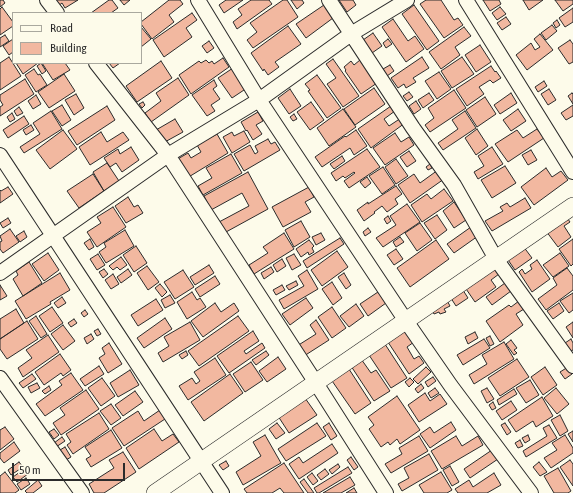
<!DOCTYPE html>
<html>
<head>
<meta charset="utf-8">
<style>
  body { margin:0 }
  #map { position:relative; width:573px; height:493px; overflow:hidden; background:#fdfbea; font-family:"Asap Condensed",sans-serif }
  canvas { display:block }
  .legend { position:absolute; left:12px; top:12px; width:130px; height:52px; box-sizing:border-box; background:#fdfbea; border:1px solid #a9a89e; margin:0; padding:5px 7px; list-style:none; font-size:12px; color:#2b2b2b }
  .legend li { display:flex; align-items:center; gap:8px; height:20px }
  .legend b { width:20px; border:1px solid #a9a89e }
  .scale { position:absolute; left:12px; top:463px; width:113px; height:18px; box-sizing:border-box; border:2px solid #2b2b2b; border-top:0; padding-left:5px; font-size:12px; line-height:14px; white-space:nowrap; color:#2b2b2b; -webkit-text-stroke:3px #fdfbea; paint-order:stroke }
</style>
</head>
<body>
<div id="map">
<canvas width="573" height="493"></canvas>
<ul class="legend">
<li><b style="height:5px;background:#fdfbea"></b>Road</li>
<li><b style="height:11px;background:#f2b8a0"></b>Building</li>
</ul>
<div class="scale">50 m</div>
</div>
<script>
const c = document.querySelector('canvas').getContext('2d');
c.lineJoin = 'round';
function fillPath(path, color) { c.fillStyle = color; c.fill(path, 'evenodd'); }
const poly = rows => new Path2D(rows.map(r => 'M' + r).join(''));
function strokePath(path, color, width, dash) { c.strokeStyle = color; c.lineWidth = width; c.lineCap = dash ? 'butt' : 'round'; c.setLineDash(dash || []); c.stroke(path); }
const building = poly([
  [0,0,3,0,5,3,0,7,0,0],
  [54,0,78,0,65,8,62,3,58,6,54,0],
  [109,0,112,0,118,8,111,13,91,13,109,0],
  [120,0,130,0,124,5,120,0],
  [169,0,180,0,183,4,169,15,174,22,152,39,141,24,141,22,169,0],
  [226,0,243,0,224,13,219,5,226,0],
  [251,0,269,0,272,4,237,29,233,22,242,15,238,9,251,0],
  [283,0,287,0,298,17,253,48,247,40,257,32,250,23,283,0],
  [291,0,302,0,304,3,297,9,291,0],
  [339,0,353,0,356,5,347,12,339,0],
  [426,0,441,0,454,20,458,18,463,25,444,38,420,4,426,0],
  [483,0,499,0,501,4,490,11,483,0],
  [523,0,543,0,529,10,523,0],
  [555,0,573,0,573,4,563,11,555,0],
  [324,5,333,18,306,38,296,24,324,5],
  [414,5,439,41,427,50,402,14,414,5],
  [2,7,13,22,13,26,0,35,0,9,2,7],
  [500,7,506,14,497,20,492,13,500,7],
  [573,8,573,22,565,27,559,18,573,8],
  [192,13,197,20,186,28,192,37,164,57,153,40,192,13],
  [506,17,511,24,502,30,497,23,506,17],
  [393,19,408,41,415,36,424,49,406,62,382,27,393,19],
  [557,20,560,25,556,28,553,23,557,20],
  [552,25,557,31,546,40,541,33,552,25],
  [288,26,301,44,275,62,279,67,268,75,264,69,263,71,251,53,288,26],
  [141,27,151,39,141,47,141,27],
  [464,27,471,36,455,47,460,55,441,69,429,52,464,27],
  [373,33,382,46,372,53,363,40,373,33],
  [540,34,553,50,527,70,516,55,531,43,535,50,540,47,534,39,540,34],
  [5,35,9,41,0,47,0,38,5,35],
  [13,39,13,52,9,55,3,46,13,39],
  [388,39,392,44,386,48,383,43,388,39],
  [570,40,573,44,573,62,569,64,558,48,570,40],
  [209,41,214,48,207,53,202,46,209,41],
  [480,45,491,62,476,72,465,55,480,45],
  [9,57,21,76,0,90,0,63,9,57],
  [422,57,429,68,413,78,416,82,406,88,404,84,398,88,391,78,422,57],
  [462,57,474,74,452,88,441,71,462,57],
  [223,58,229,67,191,94,179,75,199,61,201,63,206,60,209,63,212,61,214,64,223,58],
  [333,59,359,96,343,107,327,84,336,78,326,64,333,59],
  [360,60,377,83,361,94,345,71,346,70,344,67,351,61,354,65,360,60],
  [161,61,172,78,137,102,126,86,161,61],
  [16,63,38,63,23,74,16,63],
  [41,63,46,71,42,74,37,66,41,63],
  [42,63,65,63,70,70,53,80,42,63],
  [109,63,120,63,113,68,109,63],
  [390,65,394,71,387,76,383,69,390,65],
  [491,66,495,72,496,71,501,78,493,83,490,80,479,87,484,94,467,106,456,89,491,66],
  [233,68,247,88,232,98,218,78,233,68],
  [34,69,38,75,40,74,47,85,36,92,25,75,34,69],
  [439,72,451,89,437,99,425,81,439,72],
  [64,74,75,91,49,108,38,92,64,74],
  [317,75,341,108,327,118,308,91,310,90,305,84,317,75],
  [178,78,189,95,151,122,145,113,161,101,156,93,178,78],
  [25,79,34,94,0,116,0,107,3,105,0,100,0,95,25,79],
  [214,80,217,86,213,89,220,99,211,105,215,111,207,116,192,95,214,80],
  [544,81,547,86,538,92,535,87,544,81],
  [374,88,385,104,355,125,344,109,374,88],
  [290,89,301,106,289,114,278,98,290,89],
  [549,89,556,100,548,105,541,94,549,89],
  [454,90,466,108,430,132,425,125,434,118,428,108,454,90],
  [409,92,413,97,407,101,403,96,409,92],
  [429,93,434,100,423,108,418,100,429,93],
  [511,93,517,103,500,114,494,105,511,93],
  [572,93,573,94,573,104,568,96,572,93],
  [76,94,84,108,74,115,65,100,76,94],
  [36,95,41,104,33,109,28,101,36,95],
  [485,97,496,114,477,127,466,110,485,97],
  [416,101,421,109,414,114,409,106,416,101],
  [143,102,145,105,142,108,139,104,143,102],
  [311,102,324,120,310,130,297,112,311,102],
  [62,105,71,120,62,126,52,111,62,105],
  [573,105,573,116,566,120,561,113,573,105],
  [107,106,115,120,77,145,68,131,107,106],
  [391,106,395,111,384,119,389,126,401,118,405,123,371,148,358,129,391,106],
  [19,107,23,113,17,116,14,111,19,107],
  [343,109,356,127,329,146,317,128,343,109],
  [518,109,526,121,511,131,503,120,518,109],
  [51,111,62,129,24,153,20,147,40,134,33,123,51,111],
  [465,111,476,128,443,150,438,143,458,129,452,120,465,111],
  [258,112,263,121,256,125,262,134,253,140,247,130,246,131,241,122,258,112],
  [12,113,15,119,10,122,7,117,12,113],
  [294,114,297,119,293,121,290,117,294,114],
  [24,116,29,124,8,138,3,130,24,116],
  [175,119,183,132,163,143,156,130,175,119],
  [31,125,34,130,26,135,23,130,31,125],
  [477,129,488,146,476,155,465,138,477,129],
  [537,129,544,138,508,162,495,144,517,130,523,138,537,129],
  [63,130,77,149,50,169,36,150,63,130],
  [356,130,367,146,354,155,350,148,322,167,315,157,345,136,346,137,356,130],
  [244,131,250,142,232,153,223,137,232,132,234,136,244,131],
  [101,132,107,142,123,132,129,140,90,165,79,147,101,132],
  [395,133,401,142,409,137,414,145,385,165,373,148,395,133],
  [217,134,228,153,187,178,176,160,188,153,191,158,201,152,197,145,217,134],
  [268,139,271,144,275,142,280,150,244,171,234,154,250,145,255,154,258,152,255,146,268,139],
  [131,147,139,160,122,172,116,163,110,167,104,158,118,149,120,154,131,147],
  [492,147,503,164,478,179,474,172,484,166,478,156,492,147],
  [367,149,380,167,349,188,344,181,355,173,354,172,345,178,343,176,336,181,331,173,367,149],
  [531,150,537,160,528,165,522,155,531,150],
  [409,151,416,161,407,167,400,157,409,151],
  [231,154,242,173,203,195,198,186,212,178,206,168,231,154],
  [342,156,345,161,334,169,330,164,342,156],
  [396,159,408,176,396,184,385,167,396,159],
  [107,163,119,181,104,191,93,172,107,163],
  [430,164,432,168,428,170,426,167,430,164],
  [505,166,516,183,492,198,481,180,505,166],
  [383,167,395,185,382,194,369,176,383,167],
  [546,168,552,177,561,171,568,180,534,205,521,187,546,168],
  [438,170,444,179,410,203,398,185,414,174,420,183,438,170],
  [248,172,268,209,226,232,219,222,249,206,242,193,211,210,204,196,248,172],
  [93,174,104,191,79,208,67,191,93,174],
  [367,177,371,183,365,188,360,182,367,177],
  [396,186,402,194,395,199,398,204,387,212,382,206,374,212,375,213,364,221,357,210,368,202,368,204,396,186],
  [8,187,13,194,0,203,0,190,1,191,8,187],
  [309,187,314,197,305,202,311,212,283,227,272,207,309,187],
  [444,189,453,201,422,222,411,205,427,194,431,199,444,189],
  [128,197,134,207,138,205,143,213,126,223,115,206,128,197],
  [525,198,531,208,492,231,485,221,503,211,500,207,507,203,510,207,525,198],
  [454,202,466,220,454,228,443,211,454,202],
  [407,204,420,222,383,247,376,238,396,225,390,216,407,204],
  [113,207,126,227,97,247,87,232,101,223,97,217,113,207],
  [563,212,570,222,564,226,571,237,558,247,543,227,563,212],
  [437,215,447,230,435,239,424,223,437,215],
  [388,216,391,221,387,224,384,219,388,216],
  [8,218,11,223,3,228,0,223,8,218],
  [301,221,310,237,294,247,285,230,301,221],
  [420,223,432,240,417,251,405,233,420,223],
  [471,227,478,236,454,253,447,244,471,227],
  [368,228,371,232,365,236,363,232,368,228],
  [10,229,19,242,3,253,0,249,0,242,2,241,0,236,10,229],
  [125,230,134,246,106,263,99,252,106,247,104,243,125,230],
  [24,231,27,237,20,242,16,236,24,231],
  [284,233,294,249,254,274,249,265,268,253,263,247,284,233],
  [321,233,325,240,316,245,312,237,321,233],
  [400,237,404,242,396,247,393,242,400,237],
  [340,238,344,244,307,268,303,261,340,238],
  [90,239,94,247,89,250,84,243,90,239],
  [573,239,573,264,571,266,559,249,573,239],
  [309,240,314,246,312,248,314,252,309,255,308,252,301,257,296,249,309,240],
  [436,240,449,259,410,287,397,268,436,240],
  [520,242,532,258,515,270,504,254,520,242],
  [136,246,147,263,134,272,123,255,136,246],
  [396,249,403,259,394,265,387,255,396,249],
  [337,251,348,267,322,286,311,270,337,251],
  [48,253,59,270,44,281,32,264,48,253],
  [560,253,569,266,553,277,543,265,560,253],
  [98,254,105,265,97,270,90,259,98,254],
  [294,254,301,265,292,270,286,258,294,254],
  [121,257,127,265,120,270,117,267,113,270,109,266,121,257],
  [282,259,286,266,277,272,273,265,282,259],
  [496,260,503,271,491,280,496,287,475,302,462,283,496,260],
  [537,260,550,279,532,292,519,272,522,269,525,274,532,269,530,265,537,260],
  [29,262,42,283,23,296,13,279,18,275,16,271,29,262],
  [209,265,214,273,195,285,190,277,209,265],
  [147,266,159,282,148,290,137,273,147,266],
  [271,267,274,272,264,279,261,273,271,267],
  [567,268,573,276,573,290,546,310,538,299,557,285,553,278,567,268],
  [104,269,108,274,103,278,99,272,104,269],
  [128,269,132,275,121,283,117,277,128,269],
  [183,270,194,287,175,299,164,282,183,270],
  [307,270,318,289,284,309,279,300,304,286,298,276,307,270],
  [60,273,70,290,50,302,51,304,26,319,15,301,60,273],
  [344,273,351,285,346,289,338,277,344,273],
  [113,274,119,284,111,289,105,280,113,274],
  [215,276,220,284,200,297,195,289,215,276],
  [296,281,298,285,289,290,286,286,296,281],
  [332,282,342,298,333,305,322,289,332,282],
  [505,283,511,291,492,305,486,297,505,283],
  [160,284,167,292,162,297,155,288,160,284],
  [459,284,468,298,456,306,447,292,459,284],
  [0,285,7,296,0,300,0,285],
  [282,285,285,290,276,295,273,290,282,285],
  [192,292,197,300,200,298,206,307,187,319,177,302,192,292],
  [378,292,386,303,368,316,360,304,378,292],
  [573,293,573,310,569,313,560,301,573,293],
  [170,295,175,303,165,308,161,300,170,295],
  [444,295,450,306,444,309,446,312,440,314,439,312,434,314,428,303,444,295],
  [62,297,66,303,58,308,54,303,62,297],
  [306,298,313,308,290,325,282,314,306,298],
  [156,299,163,310,138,326,131,315,156,299],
  [519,301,524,309,516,314,523,325,500,342,486,321,509,305,511,307,519,301],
  [215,303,221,312,234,303,239,311,203,337,191,321,215,303],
  [559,303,564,311,553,319,547,311,559,303],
  [356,304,364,316,349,327,340,316,356,304],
  [52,307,63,323,50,332,39,316,52,307],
  [332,307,346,328,332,338,318,317,332,307],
  [16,309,24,323,0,339,0,319,16,309],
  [85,310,88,314,84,317,81,313,85,310],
  [36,316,47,334,41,338,29,321,36,316],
  [238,316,249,331,199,366,188,351,238,316],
  [165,318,172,329,144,348,137,338,165,318],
  [74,319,77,323,71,327,68,323,74,319],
  [316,320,329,340,304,356,297,346,316,334,310,325,316,320],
  [27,321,38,339,7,359,0,349,0,339,27,321],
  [190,322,200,340,163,362,158,353,169,346,164,337,190,322],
  [573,322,573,338,566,327,573,322],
  [403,324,414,342,407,347,414,359,419,356,424,363,409,374,384,336,403,324],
  [63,325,75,341,63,350,51,334,63,325],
  [98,329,101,334,97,336,94,331,98,329],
  [253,331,259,341,244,351,246,354,262,343,265,348,229,373,217,356,253,331],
  [475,332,478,338,468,344,465,337,475,332],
  [91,334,94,339,87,344,84,338,91,334],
  [48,335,59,352,23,377,18,368,32,358,26,350,48,335],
  [490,336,494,344,490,346,486,338,490,336],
  [381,338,407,378,391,388,365,349,381,338],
  [484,339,490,348,463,365,457,355,484,339],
  [571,339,573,343,573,350,571,351,565,343,571,339],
  [511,340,517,348,514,350,517,353,514,355,506,344,511,340],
  [504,342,514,359,474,384,469,375,487,364,482,355,504,342],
  [109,343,122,364,108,373,99,358,105,354,102,348,109,343],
  [186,351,188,355,182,359,179,355,186,351],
  [266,351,269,355,256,365,252,360,266,351],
  [60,354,71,370,63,376,61,373,44,385,35,372,60,354],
  [359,356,371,373,376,370,390,391,374,401,349,363,359,356],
  [278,357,286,369,267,382,259,371,278,357],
  [215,358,226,375,188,400,179,386,192,378,196,384,200,381,194,372,215,358],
  [517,359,529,377,500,396,488,378,517,359],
  [251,362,263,380,245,392,233,374,251,362],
  [99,366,104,374,85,386,80,379,99,366],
  [347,366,371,403,355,414,330,378,347,366],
  [426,367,431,372,418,384,413,379,426,367],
  [545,367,557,385,543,395,531,377,545,367],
  [568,367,572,374,565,379,560,372,568,367],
  [130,370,139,385,118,397,110,383,130,370],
  [71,373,83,390,45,416,36,404,62,385,59,381,71,373],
  [32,374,36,379,23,388,19,383,32,374],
  [230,374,243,393,204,421,191,402,230,374],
  [433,377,436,381,428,387,425,382,433,377],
  [102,378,115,396,101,406,88,388,102,378],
  [410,378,414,382,409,387,405,382,410,378],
  [530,380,539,395,526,403,516,388,530,380],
  [37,383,40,388,31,393,28,387,37,383],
  [421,384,424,388,418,393,415,389,421,384],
  [49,386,51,390,45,394,42,391,49,386],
  [435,388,439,393,431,398,428,393,435,388],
  [487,388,494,399,487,403,481,391,487,388],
  [556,388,569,404,557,414,544,398,556,388],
  [514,389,517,394,499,405,497,400,514,389],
  [86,390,99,409,61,435,53,423,65,415,60,408,86,390],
  [135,391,143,402,123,416,115,405,135,391],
  [425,393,430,401,440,394,447,404,419,422,408,405,425,393],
  [397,396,420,430,400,444,397,439,390,445,388,442,381,447,369,429,374,425,368,417,397,396],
  [542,397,553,416,536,427,533,421,516,432,508,420,542,397],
  [305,398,317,415,289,433,278,416,305,398],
  [511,401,517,410,502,420,496,411,511,401],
  [493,402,496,408,492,410,489,405,493,402],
  [111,404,121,418,111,425,100,411,111,404],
  [160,410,165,419,124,446,112,428,138,411,144,421,160,410],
  [99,413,109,429,73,454,67,445,71,442,66,434,99,413],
  [560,415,568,431,560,436,551,420,560,415],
  [451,422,456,430,430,448,420,434,430,427,434,433,451,422],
  [277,423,285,433,276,439,269,429,277,423],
  [317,423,326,436,286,461,278,449,317,423],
  [329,423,337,436,331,440,323,427,329,423],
  [505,423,511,432,507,435,501,425,505,423],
  [549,425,557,438,526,457,523,451,547,436,543,428,549,425],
  [5,427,14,439,0,450,0,430,5,427],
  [54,429,59,435,54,439,49,432,54,429],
  [154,429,162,441,173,434,179,442,139,469,126,448,154,429],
  [111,430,122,448,91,467,86,459,91,456,85,447,111,430],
  [573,431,573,442,568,434,573,431],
  [265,435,281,463,243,485,236,472,261,456,253,442,265,435],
  [528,435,530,440,525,443,522,438,528,435],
  [565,435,573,448,573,453,551,468,544,458,557,450,552,443,565,435],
  [419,436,428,451,391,473,385,464,402,454,399,448,419,436],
  [456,436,462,446,478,436,483,445,442,469,431,451,456,436],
  [62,437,65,441,56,447,54,443,62,437],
  [520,440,523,446,518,448,515,443,520,440],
  [14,442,20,451,4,463,0,458,0,453,14,442],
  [332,444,338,453,299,479,289,464,299,457,303,463,332,444],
  [65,447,71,457,66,460,60,450,65,447],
  [492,450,498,459,470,478,464,469,492,450],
  [123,452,136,472,104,493,94,493,89,484,114,468,109,460,123,452],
  [429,454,438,470,402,491,398,484,409,478,404,468,429,454],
  [351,457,358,467,354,470,347,460,351,457],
  [570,460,573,464,573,486,560,467,570,460],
  [226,461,229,466,223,470,219,465,226,461],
  [19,462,23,467,11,475,8,470,19,462],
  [539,462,547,472,540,476,533,467,539,462],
  [284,463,304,493,284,493,280,488,272,493,247,493,244,489,284,463],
  [338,464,340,467,332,474,329,470,338,464],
  [450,466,459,482,452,486,443,470,450,466],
  [348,467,352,473,319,493,317,493,314,488,348,467],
  [558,468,571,491,568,493,554,493,544,476,558,468],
  [24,469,28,474,17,482,13,477,24,469],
  [325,469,329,474,321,480,317,475,325,469],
  [5,472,19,490,15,493,0,493,0,476,5,472],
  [441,472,452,490,447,493,424,493,419,485,441,472],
  [312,473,318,481,313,485,307,477,312,473],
  [494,473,501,485,487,493,458,493,455,489,469,480,473,487,494,473],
  [350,477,355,485,341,493,323,493,350,477],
  [26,478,30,484,21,490,17,484,26,478],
  [304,479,314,493,308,493,300,482,304,479],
  [38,480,42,486,33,493,27,493,25,491,38,480],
  [354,488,357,493,346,493,354,488]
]);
fillPath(building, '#f2b8a0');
strokePath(building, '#2b2b2b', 1);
const minor = poly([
  [47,0,57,13],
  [198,0,259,100,406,321,451,386,531,493],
  [329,0,413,128,454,185,496,259,573,366],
  [466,0,573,172],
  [96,63,168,155,316,383,386,493],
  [0,155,222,493],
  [0,273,168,155,259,100,351,34,407,0],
  [0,378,82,493]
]);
const tertiary = poly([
  [155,493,573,206]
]);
strokePath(minor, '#2b2b2b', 16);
strokePath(tertiary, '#2b2b2b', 18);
strokePath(minor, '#fdfbea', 14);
strokePath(tertiary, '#fdfbea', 17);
</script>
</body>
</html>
